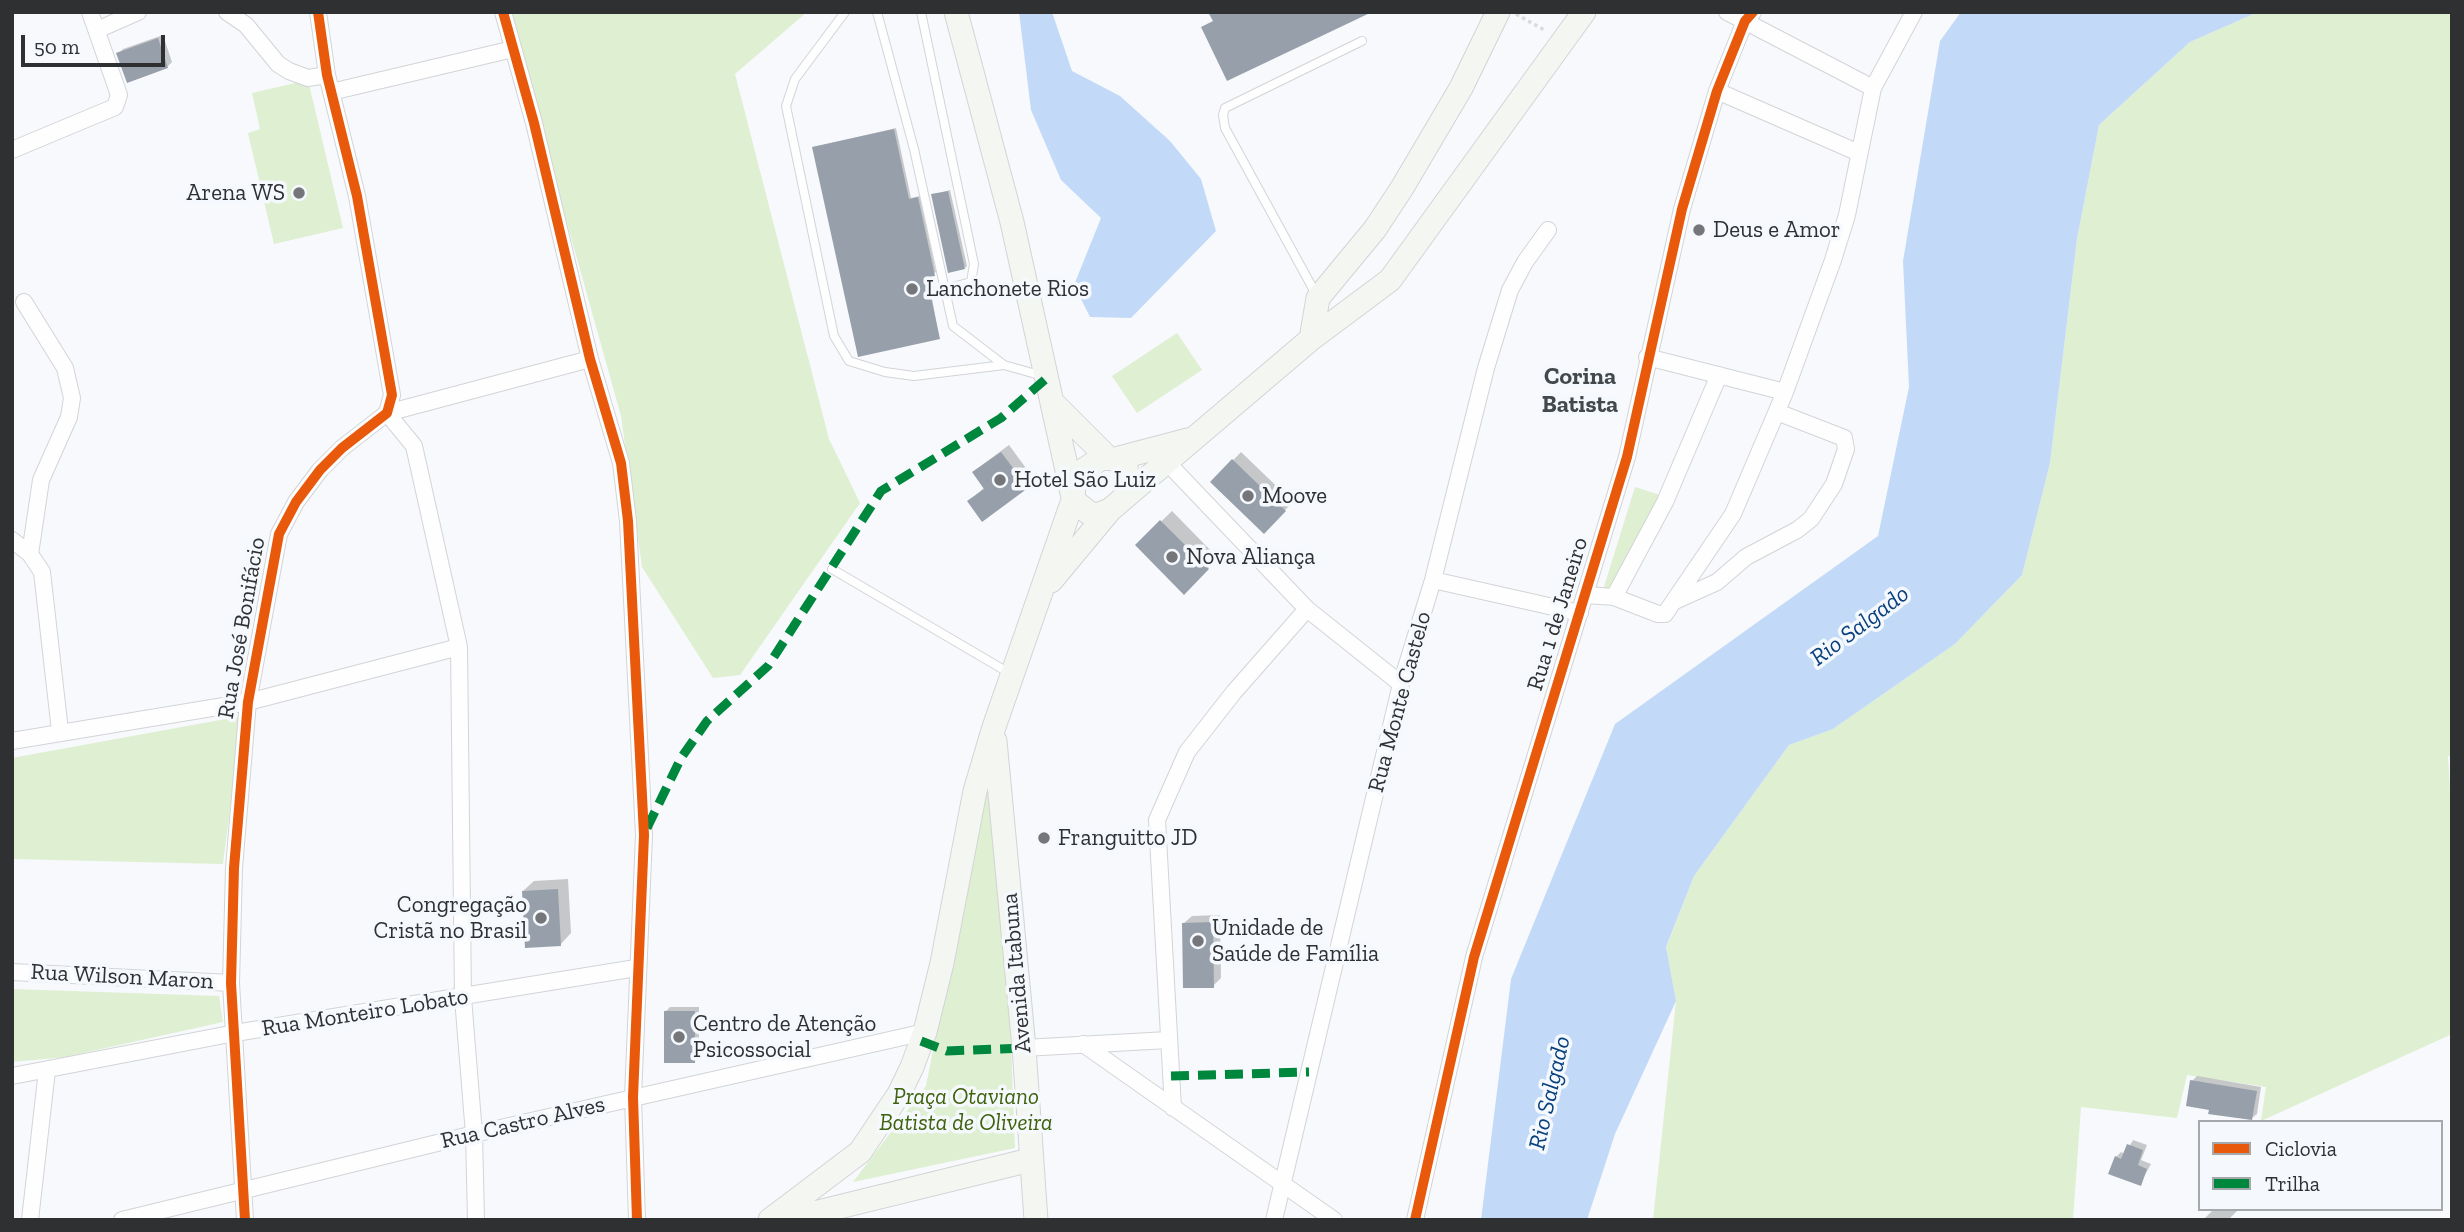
<!DOCTYPE html>
<html>
<head>
<meta charset="utf-8">
<style>
  body { margin:0 }
  #map { position:relative; width:2464px; height:1232px; overflow:hidden; background:#f7f9fc; font-family:"Zilla Slab",serif }
  canvas { display:block }
  .frame { position:absolute; inset:0; border:14px solid #2e3032; pointer-events:none }
  .legend { position:absolute; left:2198px; top:1120px; width:245px; height:91px; box-sizing:border-box; background:#f5f9fe; border:2px solid #a5a9ac; margin:0; padding:9px 12px; list-style:none; font-size:21px; color:#2e3032 }
  .legend li { display:flex; align-items:center; gap:14px; height:35px }
  .legend b { width:35px; border:2px solid #a5a9ac }
  .scale { position:absolute; left:21px; top:35px; width:144px; height:32px; box-sizing:border-box; border:4px solid #2e3032; border-top:0; padding-left:9px; font-size:21px; line-height:24px; white-space:nowrap; color:#2e3032; -webkit-text-stroke:5px #f5f9fe; paint-order:stroke }
</style>
</head>
<body>
<div id="map">
<canvas width="2464" height="1232"></canvas>
<div class="frame"></div>
<ul class="legend">
<li><b style="height:9px;background:#e8590c"></b>Ciclovia</li>
<li><b style="height:9px;background:#00873e"></b>Trilha</li>
</ul>
<div class="scale">50 m</div>
</div>
<script>
const c = document.querySelector('canvas').getContext('2d');
c.lineJoin = 'round';
function fillPath(path, color) { c.fillStyle = color; c.fill(path, 'evenodd'); }
const poly = rows => new Path2D(rows.map(r => 'M' + r).join(''));
function strokePath(path, color, width, dash) { c.strokeStyle = color; c.lineWidth = width; c.lineCap = dash ? 'butt' : 'round'; c.setLineDash(dash || []); c.stroke(path); }
function write(font, color, halo, rows, align = 'center') {
  c.font = font + ' "Zilla Slab",serif'; c.lineWidth = 7; c.setLineDash([]); c.textBaseline = 'middle'; c.strokeStyle = halo; c.fillStyle = color; for (const [text, x, y, turn = 0] of rows) {
    c.save(); c.translate(x, y); c.rotate((+turn || 0) * Math.PI / 180); c.textAlign = isNaN(turn) ? turn : align; if (halo) c.strokeText(text, 0, 0); c.fillText(text, 0, 0); c.restore();
  }
}
fillPath(poly([
  [508,12,807,12,735,74,829,439,860,503,740,675,713,678,642,567,621,416],
  [2258,12,2452,12,2452,755,2448,756,2452,823,2452,1034,2261,1121,2266,1087,2187,1075,2177,1118,2081,1107,2073,1220,1653,1220,1676,1001,1666,948,1694,876,1789,745,1833,729,1955,644,2022,575,2050,463,2077,239,2099,125,2190,42],
  [308,80,343,228,274,244,248,133,260,129,252,93],
  [1177,333,1202,370,1137,413,1112,376],
  [1635,487,1660,495,1614,593,1603,590],
  [242,716,223,864,12,859,12,758],
  [987,778,1010,1017,1015,1148,853,1182,926,1086],
  [12,989,219,996,223,1022,65,1057,12,1062]
]), '#deefd2');
fillPath(poly([
  [1019,12,1052,12,1072,71,1120,96,1170,141,1201,179,1216,231,1131,318,1090,317,1074,285,1101,218,1061,180,1031,110],
  [1961,12,2258,12,2190,42,2099,125,2077,239,2050,463,2022,575,1955,644,1833,729,1789,745,1694,876,1666,947,1676,1001,1615,1134,1587,1220,1481,1220,1511,979,1615,724,1878,536,1909,387,1903,261,1940,41]
]), '#c2daf8');
fillPath(poly([
  [163,35,172,62,167,67,118,54,123,49],
  [896,128,911,198,920,196,936,272,928,276,939,337,814,147],
  [950,190,967,266,965,268,933,195],
  [1009,445,1034,479,1027,487,969,501,985,487,982,465],
  [1241,452,1293,502,1264,532,1212,482],
  [1172,511,1218,558,1184,592,1137,545],
  [568,879,571,933,561,944,523,891,534,881],
  [1220,915,1221,978,1213,986,1184,923,1192,916],
  [670,1007,699,1007,699,1057,694,1062,665,1012],
  [2197,1076,2261,1087,2257,1114,2252,1118,2192,1081],
  [2133,1140,2147,1145,2141,1160,2151,1164,2140,1184,2116,1157,2121,1152,2125,1154],
  [2214,1209,2239,1209,2228,1220,2203,1220]
]), '#0003');
fillPath(poly([
  [1208,12,1372,12,1227,81,1201,27,1213,21],
  [158,38,168,68,127,83,116,53],
  [894,129,909,199,918,197,935,276,927,278,940,339,858,357,812,147],
  [948,191,965,269,948,273,931,194],
  [1001,452,1028,488,982,522,967,501,984,489,972,472],
  [1232,459,1286,511,1264,534,1210,482],
  [1160,520,1209,569,1184,595,1135,545],
  [558,889,561,946,525,948,522,891],
  [1213,922,1214,988,1183,988,1182,923],
  [664,1011,695,1011,695,1063,664,1063],
  [2190,1080,2257,1091,2252,1120,2208,1114,2209,1110,2186,1106],
  [2127,1144,2143,1150,2138,1165,2147,1169,2141,1186,2108,1174,2115,1156,2121,1159]
]), '#97a0aa');
const lane = poly([
  [845,12,795,79,786,106,834,336,849,361,885,372,914,376,1004,365],
  [877,12,914,149,953,326,1004,365,1043,376],
  [921,12,974,264,971,282,945,289],
  [1317,296,1225,128,1223,115,1225,108,1362,41],
  [832,569,1011,674]
]);
const street = poly([
  [227,12,246,25,278,64,289,71,308,78,327,75],
  [503,12,534,123,590,359,621,463,628,521,644,835,633,1097,637,1220],
  [1727,12,1873,88],
  [97,30,138,12],
  [1717,91,1859,153],
  [331,92,513,49],
  [12,150,115,107,119,95,90,12],
  [24,302,65,368,72,398,69,417,41,480,30,554],
  [1647,357,1785,392],
  [1160,455,1307,609,1401,684],
  [12,540,30,554,42,572,60,731],
  [1433,580,1580,613],
  [1586,595,1614,597,1658,614,1665,614,1733,514,1785,392,1833,260,1847,215,1873,88,1914,12],
  [1614,597,1665,502,1719,375],
  [1675,601,1717,582,1746,557,1797,530,1811,519,1834,484,1846,449,1844,438,1777,412],
  [12,741,248,702,459,647],
  [12,972,231,983],
  [1083,1044,1334,1220],
  [1024,1048,1168,1040],
  [12,1076,235,1033,636,968],
  [1173,1108,1157,820,1187,752,1234,692,1307,609],
  [30,1220,47,1070],
  [122,1220,474,1134,925,1032],
  [245,1220,231,983,234,868,248,702,279,534,296,502,320,470,342,448,387,413,392,395,357,196,327,75,318,12],
  [476,1220,474,1134,463,998,459,647,414,446,387,413,590,359],
  [1274,1220,1401,684,1433,580,1486,368,1510,290,1525,262,1548,230],
  [1415,1220,1474,957,1627,457,1682,209,1717,91,1745,21,1753,12]
]);
const secondary = poly([
  [956,12,1012,222,1072,493],
  [1311,339,1318,298,1375,229,1402,188,1461,88,1498,12],
  [1054,404,1107,457],
  [1115,459,1187,440],
  [1124,498,1311,339,1390,280,1584,12],
  [1051,581,1110,510],
  [995,741,1024,1048,1036,1220],
  [770,1220,860,1152,899,1094,912,1067,925,1032,942,963,975,791,994,727,1073,500,1074,483,1082,471,1102,458,1115,459,1126,466,1128,487,1124,498,1110,510,1097,515,1089,513,1073,500],
  [786,1220,1030,1160]
]);
strokePath(lane, '#d2d4d6', 10);
strokePath(street, '#d2d4d6', 18);
strokePath(secondary, '#d2d4d6', 25);
strokePath(poly([
  [1516,14,1546,31]
]), '#dadadb', 3.5, [3.5, 3.5]);
strokePath(lane, '#fefeff', 8);
strokePath(street, '#fefeff', 16);
strokePath(secondary, '#f4f6f2', 23);
strokePath(poly([
  [647,828,681,758,707,721,768,666,881,491,1001,418,1048,377],
  [921,1041,947,1051,1024,1048],
  [1171,1076,1309,1072]
]), '#00873e', 9, [18, 9]);
strokePath(poly([
  [503,12,534,123,590,359,621,463,628,521,644,835,633,1097,637,1220],
  [245,1220,231,983,234,868,248,702,279,534,296,502,320,470,342,448,387,413,392,395,357,196,327,75,318,12],
  [1415,1220,1474,957,1627,457,1682,209,1717,91,1745,21,1753,12]
]), '#e8590c', 10);
for (const [x, y, r, color] of [
  [299,193,7,"#747679"],
  [1699,230,7,"#747679"],
  [912,289,7,"#747679"],
  [1000,480,7,"#747679"],
  [1248,496,7,"#747679"],
  [1172,557,7,"#747679"],
  [1044,838,7,"#747679"],
  [541,918,7,"#747679"],
  [1198,941,7,"#747679"],
  [679,1037,7,"#747679"]
]) { const dot = new Path2D(); dot.arc(x, y, r, 0, 2 * Math.PI); c.fillStyle = color; c.fill(dot); strokePath(dot, '#f5f9fe', 2.5); }
write('23px', '#2e3032', '#f5f9fe', [
  ["Arena WS",285,193,"right"],
  ["Deus e Amor",1713,230],
  ["Lanchonete Rios",926,289],
  ["Hotel São Luiz",1014,480],
  ["Moove",1262,496],
  ["Nova Aliança",1186,557],
  ["Franguitto JD",1058,838],
  ["Congregação",527,905,"right"],
  ["Cristã no Brasil",527,931,"right"],
  ["Unidade de",1212,928],
  ["Saúde de Família",1212,954],
  ["Centro de Atenção",693,1024],
  ["Psicossocial",693,1050]
], 'left');
write('23px', '#2e3032', '#f5f9fe', [
  ["Rua 1 de Janeiro",1558,614,-73],
  ["Rua José Bonifácio",242,628,-80],
  ["Rua Monte Castelo",1400,702,-75],
  ["Avenida Itabuna",1017,973,-95],
  ["Rua Wilson Maron",122,977,3],
  ["Rua Monteiro Lobato",365,1013,-9],
  ["Rua Castro Alves",523,1123,-13]
]);
write('italic 23px', '#3f620c', '#f5f9fe', [
  ["Praça Otaviano",966,1097],
  ["Batista de Oliveira",966,1123]
]);
write('bold 24px', '#43484c', '#f5f9fe', [
  ["Corina",1580,377],
  ["Batista",1580,405]
]);
write('italic 24px', '#09407d', '#f5f9fe', [
  ["Rio Salgado",1860,626,-37],
  ["Rio Salgado",1550,1093,-77]
]);
</script>
</body>
</html>
